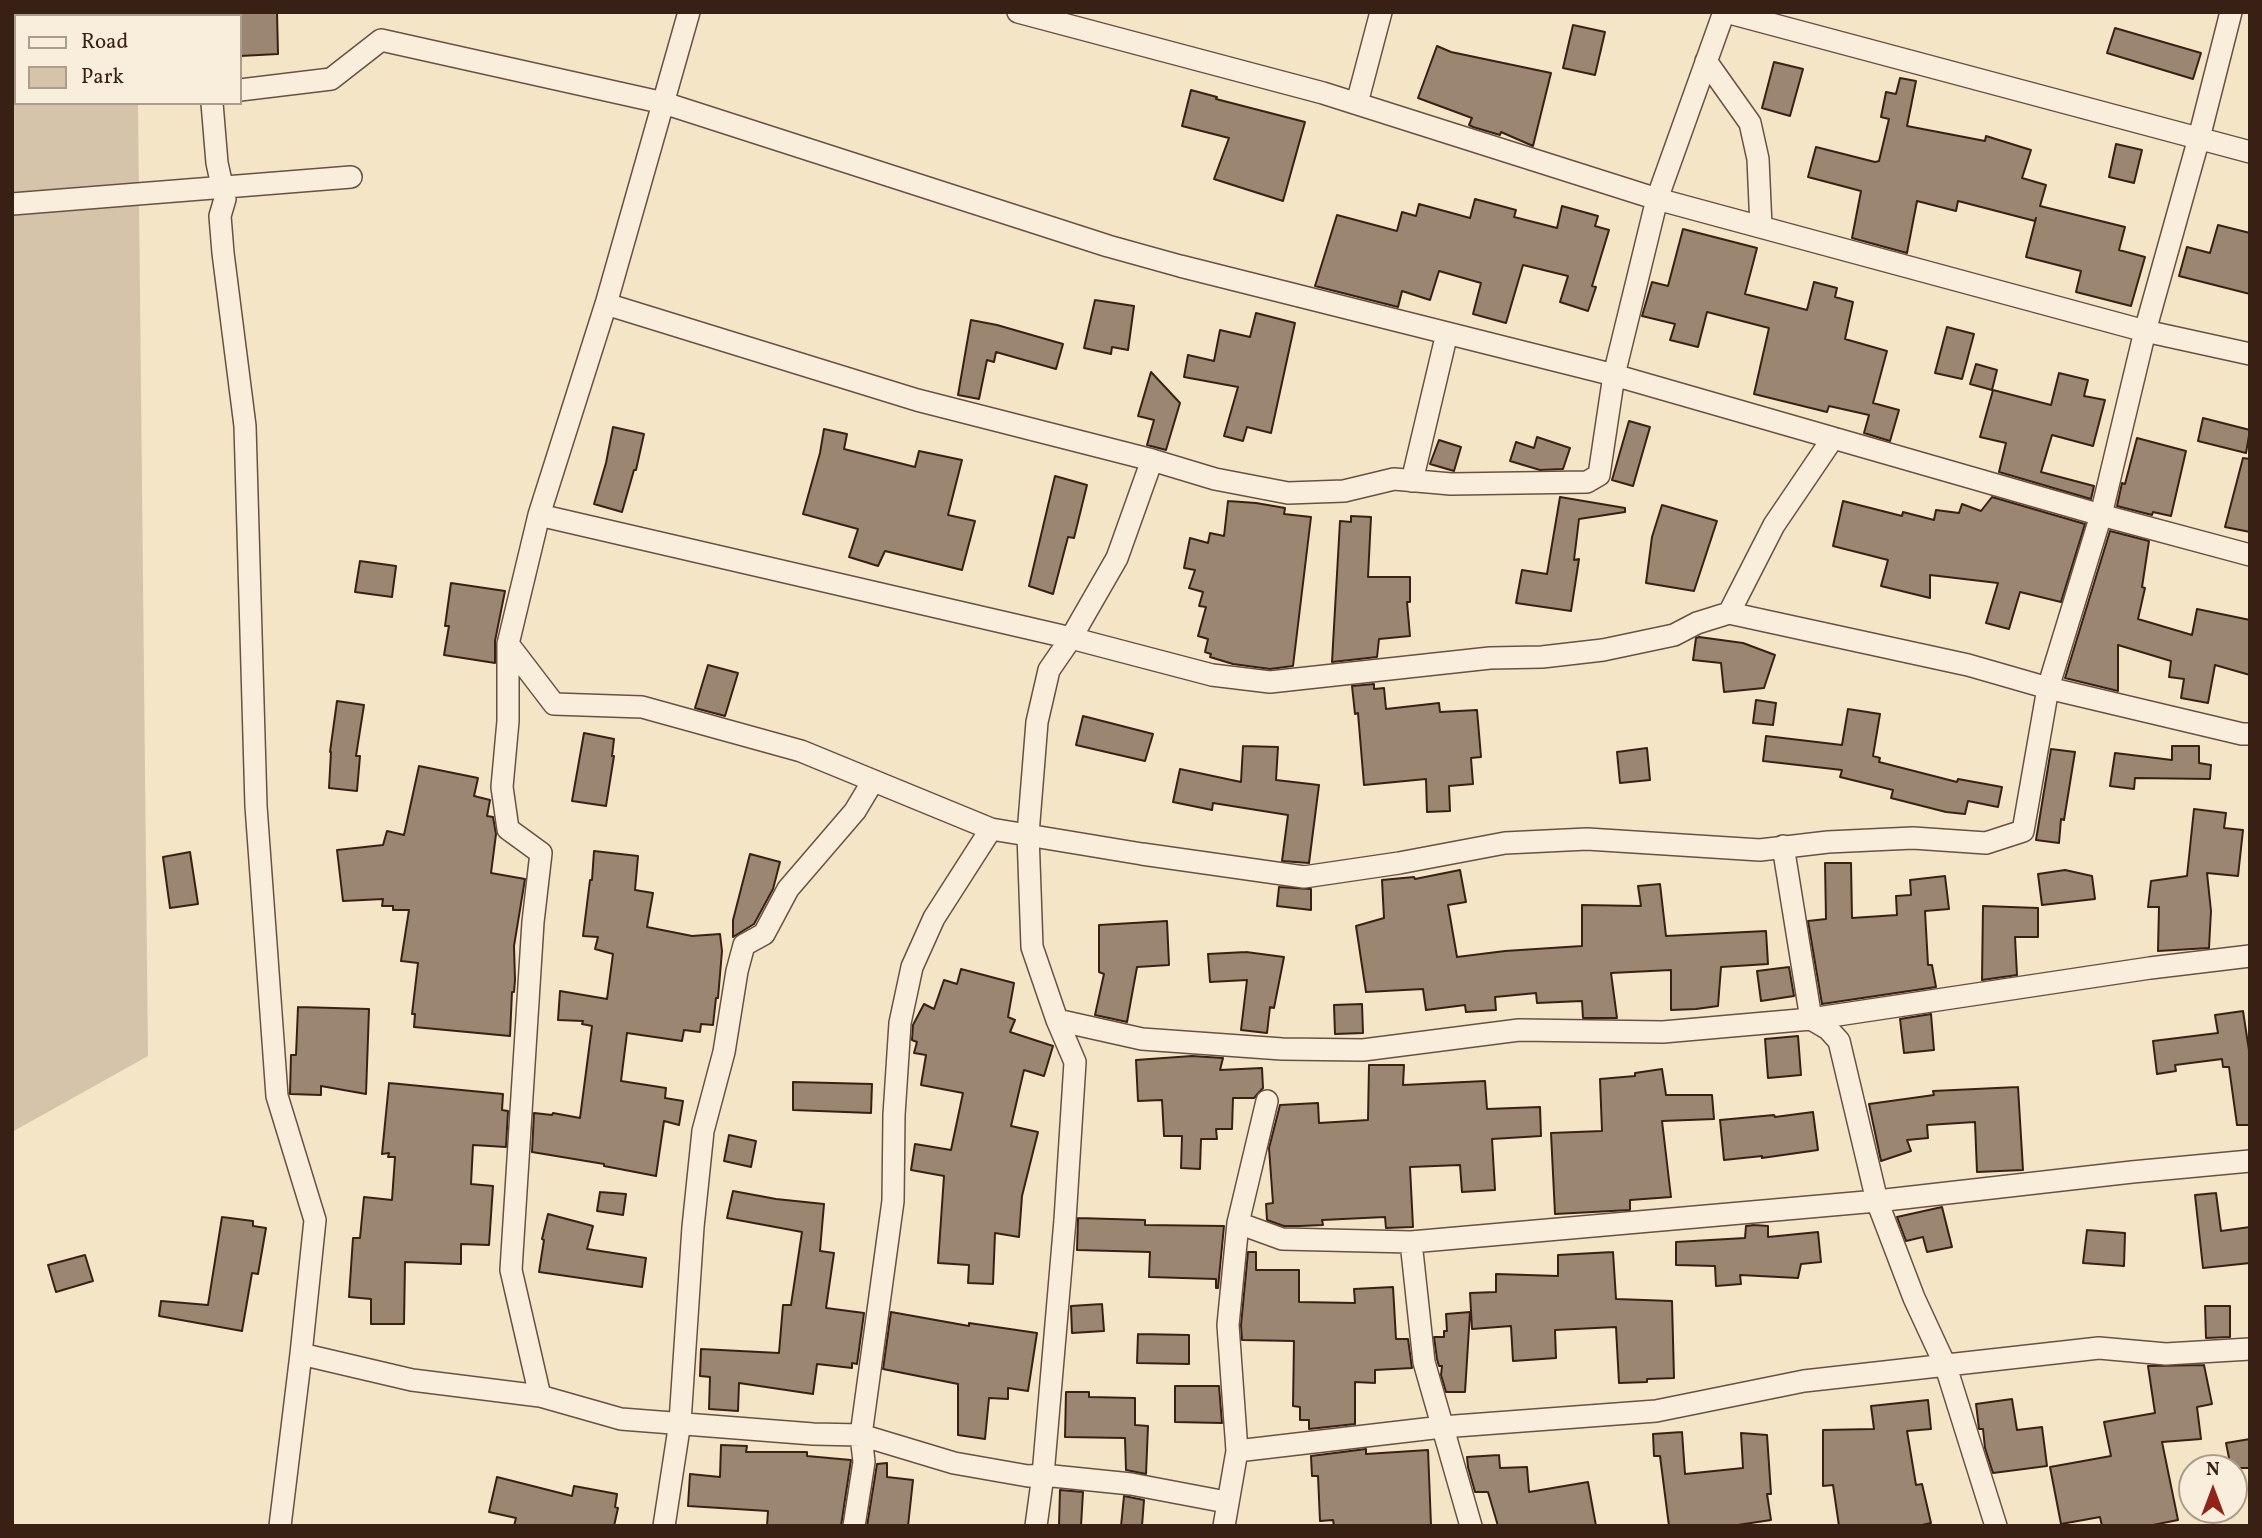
<!DOCTYPE html>
<html>
<head>
<meta charset="utf-8">
<style>
  body { margin:0 }
  #map { position:relative; width:2262px; height:1538px; overflow:hidden; background:#f5e5c7; font-family:Vollkorn,serif }
  canvas { display:block }
  .frame { position:absolute; inset:0; border:14px solid #392015; pointer-events:none }
  .legend { position:absolute; left:14px; top:14px; width:228px; height:91px; box-sizing:border-box; background:#f8eedb; border:2px solid #ac9c8c; margin:0; padding:9px 12px; list-style:none; font-size:21px; color:#392015 }
  .legend li { display:flex; align-items:center; gap:14px; height:35px }
  .legend b { width:35px; border:2px solid #ac9c8c }
  .north { position:absolute; left:2178px; top:1454px; width:70px; height:70px; box-sizing:border-box; background:#f8eedb; border:2px solid #ac9c8c; border-radius:50%; rotate:0deg; font-size:19px; font-weight:700; line-height:28px; text-align:center; color:#392015 }
  .north::after { content:''; display:block; margin:auto; width:24px; height:32px; background:#8f2418; clip-path:polygon(50% 0,100% 100%,50% 72%,0 100%) }
</style>
</head>
<body>
<div id="map">
<canvas width="2262" height="1538"></canvas>
<div class="frame"></div>
<ul class="legend">
<li><b style="height:9px;background:#f8eedb"></b>Road</li>
<li><b style="height:19px;background:#d5c4a9"></b>Park</li>
</ul>
<div class="north">N</div>
</div>
<script>
const c = document.querySelector('canvas').getContext('2d');
c.lineJoin = 'round';
function fillPath(path, color) { c.fillStyle = color; c.fill(path, 'evenodd'); }
const poly = rows => new Path2D(rows.map(r => 'M' + r).join(''));
function strokePath(path, color, width, dash) { c.strokeStyle = color; c.lineWidth = width; c.lineCap = dash ? 'butt' : 'round'; c.setLineDash(dash || []); c.stroke(path); }
fillPath(poly([
  [12,12,137,12,137,16,16,16,16,103,138,103,148,1056,12,1132]
]), '#d5c4a9');
const building = poly([
  [240,12,277,12,278,54,240,56,240,12],
  [1573,25,1605,32,1595,75,1563,68,1573,25],
  [2115,28,2201,53,2193,79,2107,53,2115,28],
  [1437,46,1451,52,1551,73,1533,146,1501,132,1500,135,1473,127,1469,125,1472,118,1418,98,1437,46],
  [1774,62,1803,69,1790,116,1762,108,1774,62],
  [1900,78,1916,81,1907,126,1985,141,1986,136,2031,150,2022,178,2046,185,2040,206,2125,227,2119,250,2145,257,2131,306,2076,292,2081,271,2026,257,2036,218,2035,221,1958,201,1956,211,1917,201,1907,253,1852,238,1861,191,1808,177,1816,147,1875,162,1879,161,1889,119,1881,117,1886,92,1896,94,1900,78],
  [1191,90,1217,97,1216,99,1305,122,1283,201,1214,179,1229,138,1182,126,1191,90],
  [2116,144,2142,150,2134,183,2109,177,2116,144],
  [1475,199,1516,210,1514,217,1557,228,1562,206,1598,216,1595,226,1609,230,1592,286,1596,287,1588,311,1560,302,1568,276,1523,265,1506,323,1473,314,1481,283,1439,271,1430,300,1402,291,1398,307,1315,286,1337,215,1397,231,1402,212,1416,216,1419,204,1470,218,1475,199],
  [2218,225,2250,233,2250,294,2179,276,2187,247,2210,253,2218,225],
  [1683,229,1757,248,1745,294,1807,310,1814,282,1837,288,1835,297,1853,302,1845,339,1887,351,1873,403,1899,410,1890,441,1864,433,1869,415,1829,406,1827,412,1754,394,1769,328,1707,312,1698,347,1670,340,1675,324,1642,316,1652,282,1668,286,1683,229],
  [1095,300,1134,306,1128,350,1112,347,1111,354,1084,348,1095,300],
  [1256,313,1295,323,1271,433,1247,427,1243,441,1224,436,1238,387,1184,377,1188,355,1214,361,1220,330,1250,337,1256,313],
  [971,320,997,325,1063,344,1056,369,996,352,994,362,987,360,979,399,958,395,971,320],
  [1947,327,1974,334,1962,379,1935,373,1947,327],
  [1976,364,1997,370,1992,390,1970,384,1976,364],
  [1151,372,1180,403,1166,450,1147,445,1154,420,1138,416,1151,372],
  [2059,373,2088,380,2084,396,2105,400,2093,446,2052,435,2041,472,2094,486,2091,499,1999,472,2006,443,1980,437,1993,390,2051,405,2059,373],
  [2203,418,2250,430,2246,453,2198,441,2203,418],
  [1629,421,1650,427,1633,486,1612,480,1629,421],
  [613,427,644,434,636,470,634,470,622,512,594,504,606,463,613,427],
  [824,429,847,434,844,449,915,467,919,451,962,460,948,515,975,521,962,570,885,551,878,566,849,557,858,529,803,514,820,453,824,429],
  [1537,437,1570,448,1563,469,1540,470,1510,461,1516,442,1534,448,1537,437],
  [2137,438,2186,451,2171,516,2153,512,2152,515,2117,506,2122,483,2125,484,2137,438],
  [1439,440,1461,447,1454,471,1430,464,1439,440],
  [2243,458,2250,459,2250,532,2225,527,2243,458],
  [1055,476,1087,485,1074,538,1068,537,1053,594,1029,586,1055,476],
  [1560,497,1625,508,1625,512,1579,519,1574,560,1579,559,1571,611,1516,603,1522,570,1547,574,1560,497],
  [1992,497,2085,524,2061,602,2020,592,2009,629,1986,623,1998,583,1930,575,1930,598,1881,586,1888,560,1833,546,1843,501,1902,516,1903,512,1934,520,1936,510,1959,513,1962,504,1981,511,1992,497],
  [1228,501,1256,503,1285,508,1284,514,1311,517,1293,666,1270,669,1233,664,1210,657,1211,654,1205,652,1208,639,1198,636,1206,607,1199,606,1203,592,1189,588,1195,570,1184,568,1190,538,1208,543,1210,533,1224,536,1228,501],
  [1662,505,1717,521,1694,591,1646,583,1652,537,1662,505],
  [1351,516,1371,517,1368,577,1410,577,1410,602,1407,602,1410,636,1379,639,1377,657,1332,662,1340,521,1351,522,1351,516],
  [2110,531,2149,541,2142,587,2145,588,2138,619,2192,635,2197,609,2250,620,2250,675,2215,665,2208,703,2181,698,2184,679,2169,677,2171,661,2118,645,2118,691,2065,678,2110,531],
  [360,561,396,566,392,597,355,592,360,561],
  [451,583,505,591,495,641,495,663,444,655,449,626,445,626,451,583],
  [1699,637,1743,643,1775,655,1764,688,1724,692,1721,663,1693,660,1696,638,1699,637],
  [708,665,738,673,725,716,695,708,708,665],
  [1374,684,1374,689,1384,688,1386,709,1439,703,1440,712,1477,710,1481,757,1471,758,1473,784,1449,786,1450,811,1427,812,1426,779,1364,785,1358,713,1355,714,1352,686,1374,684],
  [1756,700,1776,703,1773,725,1753,723,1756,700],
  [337,701,364,705,356,756,360,756,357,791,329,788,331,752,330,752,337,701],
  [1848,709,1880,714,1873,756,1880,758,1879,762,1957,782,1958,779,2002,787,1998,807,1968,801,1965,814,1946,812,1891,798,1893,790,1840,777,1842,770,1763,761,1766,736,1842,745,1848,709],
  [1083,716,1153,734,1145,761,1076,745,1083,716],
  [584,733,614,739,612,756,614,756,606,806,572,801,584,733],
  [1243,746,1278,747,1276,780,1319,785,1309,863,1282,861,1288,815,1213,803,1212,810,1173,802,1180,769,1241,782,1243,746],
  [2172,746,2199,746,2199,763,2211,765,2210,779,2135,778,2134,789,2110,786,2115,753,2172,760,2172,746],
  [1647,748,1650,780,1620,783,1617,752,1647,748],
  [2051,749,2075,752,2064,820,2061,819,2059,843,2036,840,2051,749],
  [419,766,478,778,474,796,490,800,487,816,493,817,496,834,491,873,525,879,514,946,515,980,514,992,512,992,510,1036,414,1027,415,1014,412,1014,418,963,401,961,409,910,393,910,393,906,382,906,383,899,343,901,337,850,383,845,387,831,404,835,419,766],
  [2194,809,2226,813,2224,828,2243,830,2238,876,2207,873,2211,911,2209,948,2158,951,2159,907,2148,907,2151,881,2187,876,2194,809],
  [594,851,638,856,635,890,653,893,647,927,692,936,720,934,722,951,718,998,716,998,713,1025,701,1024,700,1032,684,1030,682,1041,627,1033,621,1081,666,1088,665,1098,683,1101,679,1125,664,1121,656,1176,604,1166,604,1164,532,1152,534,1113,552,1115,553,1113,580,1118,592,1026,582,1024,583,1021,558,1020,560,991,607,999,613,954,595,949,598,937,583,936,590,880,592,880,594,851],
  [190,852,198,904,170,908,163,857,190,852],
  [750,854,780,862,773,889,754,924,733,937,733,920,750,854],
  [1825,863,1851,863,1852,918,1897,915,1896,896,1911,895,1910,880,1945,876,1949,909,1925,911,1928,965,1932,965,1936,987,1822,1004,1808,921,1826,919,1825,863],
  [1460,870,1466,902,1448,905,1457,957,1505,951,1582,946,1582,905,1641,906,1638,886,1660,884,1666,936,1766,931,1768,964,1721,967,1718,1006,1696,1009,1671,1010,1671,970,1611,973,1617,1018,1583,1018,1582,1001,1537,1003,1536,993,1495,997,1496,1010,1466,1012,1465,1005,1426,1010,1423,989,1366,992,1356,926,1384,918,1382,880,1414,877,1415,879,1460,870],
  [2065,870,2092,876,2095,899,2042,905,2038,874,2065,870],
  [1279,887,1311,889,1311,910,1277,906,1279,887],
  [1983,906,2038,908,2038,937,2015,937,2017,975,1982,980,1983,906],
  [1167,921,1169,965,1137,967,1127,1022,1095,1015,1104,974,1099,972,1099,925,1167,921],
  [1246,952,1284,957,1274,1008,1270,1007,1267,1033,1241,1030,1247,980,1210,982,1208,954,1246,952],
  [1789,967,1794,996,1761,1001,1757,971,1789,967],
  [961,969,1014,983,1008,1017,1015,1020,1010,1032,1053,1046,1044,1076,1024,1070,1011,1126,1038,1132,1022,1196,1019,1237,995,1233,993,1284,968,1283,969,1265,938,1263,944,1176,911,1170,915,1144,951,1150,963,1093,921,1085,926,1055,914,1053,917,1042,912,1040,913,1025,924,1004,934,1009,944,980,957,984,961,969],
  [1362,1004,1363,1033,1335,1034,1334,1005,1362,1004],
  [298,1007,369,1009,366,1094,321,1086,321,1095,290,1094,291,1055,296,1055,298,1007],
  [2243,1011,2250,1057,2250,1125,2237,1125,2229,1067,2223,1067,2222,1059,2175,1065,2176,1071,2157,1074,2153,1041,2218,1033,2215,1015,2243,1011],
  [1931,1014,1934,1050,1904,1053,1900,1019,1931,1014],
  [1798,1036,1801,1075,1768,1078,1765,1039,1798,1036],
  [1192,1056,1223,1058,1220,1070,1262,1068,1263,1088,1254,1098,1233,1098,1232,1129,1216,1129,1217,1139,1201,1139,1200,1169,1181,1168,1182,1136,1164,1136,1162,1100,1138,1101,1136,1060,1192,1056],
  [1369,1065,1404,1065,1403,1085,1485,1081,1487,1109,1540,1107,1541,1136,1492,1139,1495,1190,1462,1192,1460,1165,1410,1167,1413,1227,1386,1228,1385,1217,1322,1220,1323,1225,1300,1226,1284,1226,1267,1220,1266,1204,1273,1203,1269,1148,1280,1105,1318,1103,1319,1123,1368,1120,1369,1065],
  [1662,1069,1666,1095,1712,1095,1714,1119,1662,1121,1671,1197,1630,1200,1630,1210,1555,1214,1551,1133,1602,1131,1600,1079,1635,1076,1635,1073,1662,1069],
  [793,1082,872,1084,871,1113,793,1110,793,1082],
  [389,1083,503,1094,502,1110,508,1111,506,1147,473,1145,471,1184,493,1186,489,1245,461,1244,461,1264,405,1262,404,1324,371,1324,371,1299,349,1297,353,1238,360,1238,364,1197,392,1200,395,1157,388,1157,389,1153,382,1154,389,1083],
  [2018,1087,2023,1170,1977,1172,1975,1122,1927,1125,1928,1138,1907,1140,1911,1151,1881,1161,1869,1104,1934,1095,1933,1091,2018,1087],
  [1813,1112,1818,1150,1762,1158,1762,1156,1724,1160,1720,1120,1774,1115,1775,1117,1813,1112],
  [729,1135,756,1141,751,1167,724,1161,729,1135],
  [733,1191,776,1199,824,1204,820,1251,834,1253,826,1308,864,1313,857,1364,852,1363,852,1368,817,1364,813,1394,739,1383,738,1411,709,1409,710,1377,700,1376,701,1349,779,1353,783,1305,791,1305,802,1232,727,1218,733,1191],
  [600,1192,626,1194,623,1215,597,1211,600,1192],
  [2216,1193,2221,1231,2250,1227,2250,1263,2203,1268,2195,1195,2216,1193],
  [1942,1207,1952,1247,1927,1252,1923,1237,1906,1241,1897,1217,1942,1207],
  [548,1214,593,1226,587,1249,646,1258,642,1287,539,1272,544,1240,542,1239,548,1214],
  [222,1217,253,1221,253,1226,266,1228,258,1274,252,1273,242,1331,159,1316,161,1301,208,1305,222,1217],
  [1078,1218,1145,1220,1145,1225,1224,1226,1218,1288,1216,1288,1216,1279,1149,1277,1150,1252,1077,1250,1078,1218],
  [1754,1225,1768,1226,1768,1237,1818,1232,1821,1262,1801,1264,1798,1278,1740,1275,1741,1284,1716,1286,1715,1266,1676,1265,1676,1242,1745,1238,1746,1226,1754,1225],
  [2087,1230,2125,1233,2124,1266,2083,1263,2087,1230],
  [1248,1252,1256,1252,1256,1270,1299,1270,1299,1302,1355,1303,1354,1289,1393,1287,1396,1339,1408,1339,1412,1368,1375,1370,1375,1383,1355,1382,1355,1424,1309,1429,1309,1420,1300,1420,1300,1407,1293,1406,1294,1341,1242,1340,1241,1325,1248,1252],
  [1613,1252,1616,1299,1672,1301,1674,1378,1647,1379,1647,1382,1619,1383,1616,1327,1555,1330,1556,1358,1513,1361,1511,1326,1472,1329,1470,1293,1496,1292,1496,1274,1558,1276,1558,1255,1613,1252],
  [85,1255,93,1281,56,1292,48,1265,85,1255],
  [1102,1304,1104,1331,1072,1333,1071,1306,1102,1304],
  [2205,1306,2230,1306,2230,1337,2206,1338,2205,1306],
  [891,1312,969,1326,969,1323,1037,1333,1028,1391,1008,1388,1008,1399,989,1398,985,1439,958,1435,958,1384,883,1369,891,1312],
  [1470,1312,1465,1392,1446,1392,1441,1375,1442,1366,1439,1366,1437,1359,1434,1337,1444,1337,1444,1331,1447,1331,1446,1314,1470,1312],
  [1138,1334,1189,1335,1189,1364,1137,1363,1138,1334],
  [2204,1365,2212,1404,2197,1407,2201,1439,2162,1442,2178,1520,2148,1526,2102,1526,2100,1517,2061,1524,2050,1467,2111,1456,2104,1422,2155,1413,2148,1366,2204,1365],
  [1175,1386,1219,1386,1222,1423,1175,1422,1175,1386],
  [1066,1392,1089,1392,1089,1397,1135,1398,1135,1425,1148,1426,1146,1474,1126,1470,1125,1438,1065,1437,1066,1392],
  [2012,1399,2017,1430,2042,1427,2047,1466,1993,1473,1985,1448,1983,1429,1979,1429,1976,1404,2012,1399],
  [1928,1400,1931,1429,1907,1431,1916,1485,1922,1484,1931,1523,1918,1526,1839,1526,1833,1485,1823,1486,1823,1430,1874,1429,1871,1406,1928,1400],
  [1682,1432,1685,1474,1743,1468,1741,1433,1767,1435,1771,1494,1767,1494,1771,1520,1731,1526,1669,1526,1660,1456,1654,1456,1653,1434,1682,1432],
  [2250,1439,2250,1468,2231,1468,2226,1443,2250,1439],
  [721,1445,747,1446,746,1452,807,1452,807,1456,851,1460,841,1526,767,1526,768,1511,688,1506,690,1474,720,1477,721,1445],
  [1366,1449,1366,1454,1428,1450,1431,1525,1334,1526,1333,1520,1320,1521,1318,1476,1312,1476,1311,1456,1366,1449],
  [1499,1455,1500,1468,1527,1467,1529,1492,1588,1482,1596,1526,1498,1526,1488,1492,1475,1492,1468,1467,1467,1457,1499,1455],
  [887,1463,887,1477,913,1480,908,1526,867,1526,877,1464,887,1463],
  [497,1477,572,1496,574,1486,617,1494,615,1507,618,1508,614,1526,514,1526,516,1518,489,1512,497,1477],
  [1060,1490,1083,1492,1081,1526,1059,1526,1060,1490],
  [1124,1496,1144,1500,1142,1526,1121,1526,1124,1496]
]);
fillPath(building, '#9b8672');
strokePath(building, '#392015', 2);
const minor = poly([
  [207,12,207,16],
  [1018,12,1323,93,1657,199,2145,331,2250,354],
  [1726,12,2250,152],
  [1706,61,1750,123,1758,159,1761,227],
  [240,90,331,79,381,40,664,103,1108,246,1180,266,1614,375,2101,515,2250,555],
  [212,103,217,163,225,199,220,216,223,253,245,426,256,806,277,1096,315,1220,301,1354,280,1526],
  [1357,103,1381,12],
  [12,204,351,177],
  [606,304,917,400,1152,460,1215,479,1288,493,1344,491,1394,479,1451,484,1587,482,1599,475,1614,375,1657,199,1724,12],
  [1412,481,1447,333],
  [539,515,1071,638,1212,675,1270,682,1490,658,1542,657,1603,650,1674,635,1697,623,1729,613,1968,665,2048,688,2242,734,2250,734],
  [1729,613,1774,525,1833,438],
  [508,644,554,704,642,707,801,751,991,829,1142,854,1304,877,1399,863,1505,843,1587,839,1760,850,1828,842,1913,838,1986,843,2023,831,2048,688,2101,515,2145,331,2199,138,2231,12],
  [1783,846,1811,1019,1828,1029,1839,1041,1877,1201,1914,1298,1946,1367,1996,1526],
  [1057,1020,1142,1039,1282,1049,1363,1050,1519,1030,1663,1032,1811,1019,2150,968,2250,956],
  [1238,1223,1282,1239,1411,1242,1877,1201,2132,1172,2250,1161],
  [1411,1242,1424,1362,1471,1526],
  [301,1354,412,1380,540,1396,621,1419,813,1434,861,1435,954,1463,1028,1476,1043,1475,1131,1484,1226,1502],
  [540,1396,511,1270,533,922,541,853,508,829,502,787,508,721,508,644,539,515,606,304,689,12],
  [1237,1451,1442,1427,1656,1411,1804,1381,2099,1348,2166,1354,2250,1349],
  [664,1526,680,1422,693,1227,703,1131,724,1052,737,971,744,945,764,934,788,889,855,811,873,781],
  [854,1526,864,1462,861,1435,893,1201,894,1115,900,1023,912,967,934,918,991,829],
  [1036,1526,1043,1475,1065,1220,1075,1062,1057,1020,1032,947,1028,834,1037,722,1049,670,1071,638,1117,558,1152,460],
  [1224,1526,1237,1451,1228,1325,1238,1223,1267,1101]
]);
strokePath(minor, '#685142', 24);
strokePath(minor, '#f8eedb', 21);
</script>
</body>
</html>
